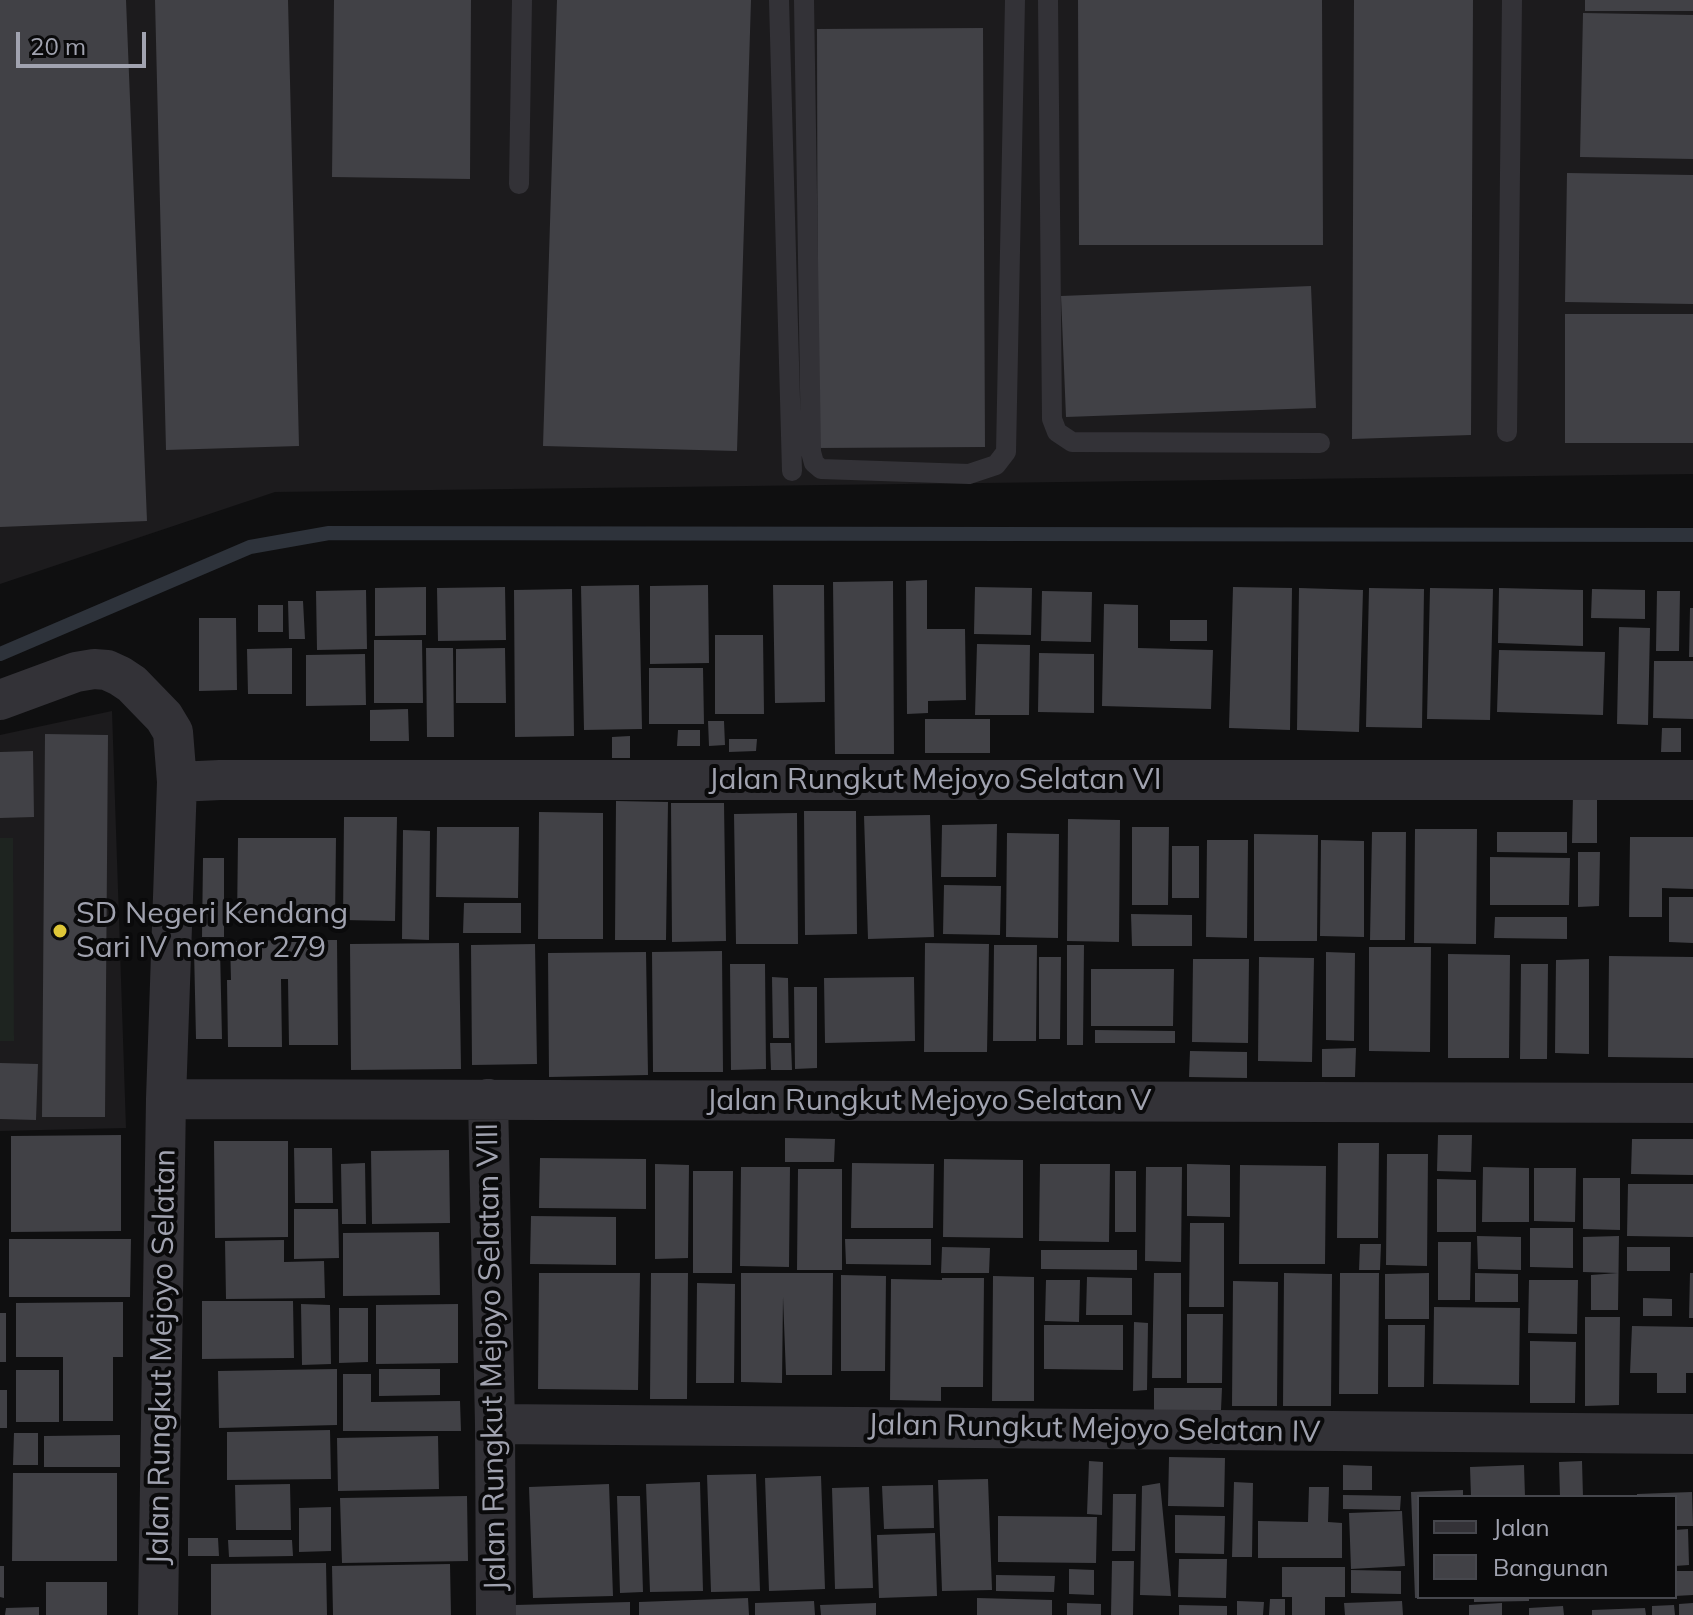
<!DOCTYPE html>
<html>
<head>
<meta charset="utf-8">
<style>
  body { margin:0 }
  #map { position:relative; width:1693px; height:1615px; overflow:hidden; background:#0f0f10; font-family:Mulish,sans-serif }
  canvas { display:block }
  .legend { position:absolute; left:1417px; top:1495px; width:260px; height:104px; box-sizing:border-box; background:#0a0a0b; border:2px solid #46474d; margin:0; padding:10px 14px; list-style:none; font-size:24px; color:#a1a3b0 }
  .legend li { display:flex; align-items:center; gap:16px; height:40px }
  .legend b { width:40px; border:2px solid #46474d }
  .scale { position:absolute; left:16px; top:32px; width:130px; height:36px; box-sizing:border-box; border:4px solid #a1a3b0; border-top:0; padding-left:10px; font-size:24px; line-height:28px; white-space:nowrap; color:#a1a3b0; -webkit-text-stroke:6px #0a0a0b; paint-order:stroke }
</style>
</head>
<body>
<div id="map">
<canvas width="1693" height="1615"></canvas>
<ul class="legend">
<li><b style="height:10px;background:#333237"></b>Jalan</li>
<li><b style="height:22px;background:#414146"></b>Bangunan</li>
</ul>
<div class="scale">20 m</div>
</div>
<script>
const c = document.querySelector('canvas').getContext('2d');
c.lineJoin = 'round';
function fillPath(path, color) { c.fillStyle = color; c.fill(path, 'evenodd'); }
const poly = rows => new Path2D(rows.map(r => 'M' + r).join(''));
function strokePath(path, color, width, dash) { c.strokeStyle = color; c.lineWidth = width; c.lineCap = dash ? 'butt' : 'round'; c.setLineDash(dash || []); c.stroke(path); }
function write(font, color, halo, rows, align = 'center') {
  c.font = font + ' Mulish,sans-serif'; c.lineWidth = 8; c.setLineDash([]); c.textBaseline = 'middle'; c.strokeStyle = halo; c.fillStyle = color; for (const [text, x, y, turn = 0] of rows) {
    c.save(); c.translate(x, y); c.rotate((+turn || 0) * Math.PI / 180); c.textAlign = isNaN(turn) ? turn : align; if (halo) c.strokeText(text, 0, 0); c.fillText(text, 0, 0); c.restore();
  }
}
fillPath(poly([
  [0,0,1693,0,1693,474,275,492,0,584],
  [112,711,126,1128,0,1131,0,735]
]), '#1c1b1d');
fillPath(poly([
  [0,838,13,838,14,1041,0,1041]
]), '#1e2420');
strokePath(poly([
  [0,654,250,547,329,533,1693,535]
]), '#2e333b', 14);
fillPath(poly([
  [0,0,126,0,147,521,0,527],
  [155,0,288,0,299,446,166,450],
  [334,0,471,0,470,179,332,177],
  [557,0,751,0,737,451,543,446],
  [1078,0,1322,0,1323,245,1079,245],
  [1354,0,1473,0,1471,435,1352,439],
  [1585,0,1693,0,1693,11,1585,11],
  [1583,13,1693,15,1693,159,1580,157],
  [983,28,985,447,818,448,817,29],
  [1567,173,1693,175,1693,304,1565,302],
  [1311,286,1316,408,1066,417,1061,296],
  [1565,314,1693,314,1693,443,1565,443],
  [927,580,927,629,965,629,966,700,928,701,928,713,907,714,906,581],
  [893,581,894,754,835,754,833,582],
  [639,585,642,729,584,730,581,586],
  [708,585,709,663,650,664,650,586],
  [773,585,824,585,825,702,775,703],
  [426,587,426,635,375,636,375,588],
  [505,587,506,640,438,641,437,588],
  [975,587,1032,588,1031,635,974,634],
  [1233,587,1292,588,1290,730,1229,728],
  [1299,588,1363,590,1359,732,1297,730],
  [1369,588,1424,589,1422,728,1366,727],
  [1430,588,1493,589,1490,720,1427,719],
  [1499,588,1583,590,1583,646,1498,643],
  [572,589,574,736,515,737,514,590],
  [1592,589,1645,590,1645,619,1591,618],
  [366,590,367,649,317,650,316,591],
  [1042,591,1092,592,1091,642,1041,641],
  [1657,591,1680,591,1679,651,1656,651],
  [288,601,303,601,305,639,289,639],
  [1104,604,1138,605,1138,648,1213,650,1211,709,1102,706],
  [258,605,283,605,283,632,258,632],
  [1690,608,1693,608,1693,657,1689,657],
  [199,618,236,618,237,690,199,691],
  [1170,620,1207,620,1207,641,1170,641],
  [1619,627,1650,628,1648,725,1617,724],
  [715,635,763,635,764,714,715,714],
  [374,640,422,640,423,703,374,703],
  [977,644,1030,645,1029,715,975,715],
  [292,648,292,694,248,694,247,649],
  [426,648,453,648,454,737,427,737],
  [505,648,506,703,456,703,456,649],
  [1499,650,1605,652,1603,715,1497,712],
  [1039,653,1094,654,1094,713,1038,712],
  [365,654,366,705,306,706,306,655],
  [1654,661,1693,661,1693,719,1653,718],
  [649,668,703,668,704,724,649,724],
  [408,709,409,741,370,741,370,710],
  [925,719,990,719,990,753,925,753],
  [708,721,724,721,725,745,709,746],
  [1662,728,1681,728,1681,752,1661,752],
  [678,730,700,730,700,746,677,746],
  [45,734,108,735,105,1117,42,1117],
  [630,736,630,758,612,758,612,737],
  [729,739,757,739,756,751,729,752],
  [33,751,34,817,0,818,0,752],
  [1573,794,1597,795,1597,843,1572,843],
  [616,801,668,802,666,940,615,940],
  [671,803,724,803,726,941,672,942],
  [804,811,856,811,857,934,805,935],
  [539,812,603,813,603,939,538,939],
  [797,813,798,944,736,944,734,814],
  [930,815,934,937,868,939,864,816],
  [344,817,397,817,395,921,343,920],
  [1068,819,1120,820,1119,942,1067,941],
  [997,824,996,877,941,877,942,825],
  [437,827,519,827,518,898,436,897],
  [1132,827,1169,827,1168,905,1132,905],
  [1415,829,1477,829,1476,944,1414,943],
  [403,830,430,831,429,940,402,939],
  [1372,832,1406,832,1405,940,1370,940],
  [1497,832,1567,832,1567,853,1497,852],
  [1007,833,1059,834,1058,938,1006,937],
  [1254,834,1318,835,1317,941,1254,941],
  [1630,837,1693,837,1693,889,1662,888,1662,917,1629,917],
  [238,838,336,838,335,923,237,922],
  [1207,840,1248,840,1247,938,1206,937],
  [1321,840,1364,841,1364,937,1320,936],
  [1172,846,1199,846,1199,898,1172,898],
  [1578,852,1600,852,1599,906,1578,907],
  [1490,857,1570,858,1569,905,1490,905],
  [203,858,224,858,224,937,202,937],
  [944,885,1001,886,1000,935,943,934],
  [1669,897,1693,897,1693,943,1669,942],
  [464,903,521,903,521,933,463,933],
  [1131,914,1192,915,1192,946,1132,946],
  [1495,917,1567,917,1567,939,1494,938],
  [295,940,337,940,338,1045,289,1045,288,979,281,979,282,1047,228,1047,227,980,231,980,230,941],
  [459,943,461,1069,351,1070,350,944],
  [925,943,989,944,987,1052,924,1052],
  [535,944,537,1064,472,1065,471,945],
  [994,945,1037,945,1036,1041,993,1041],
  [1067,945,1084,945,1083,1045,1067,1045],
  [1369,947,1431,947,1430,1052,1369,1051],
  [220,948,222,1039,196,1039,194,949],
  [722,951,723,1072,653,1072,652,952],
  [646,952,648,1075,549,1077,548,953],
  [1326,952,1355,953,1354,1041,1326,1040],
  [1448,954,1510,955,1509,1058,1448,1058],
  [1609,956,1693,957,1693,1058,1608,1057],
  [1039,957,1061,957,1060,1039,1039,1039],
  [1259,957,1314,958,1312,1062,1258,1061],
  [1193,959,1249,959,1248,1043,1192,1042],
  [1589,959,1589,1054,1555,1053,1556,960],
  [730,964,765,964,766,1069,731,1070],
  [1521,964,1548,964,1547,1059,1520,1059],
  [1091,969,1174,969,1173,1026,1091,1026],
  [772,977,788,978,789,1038,773,1038],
  [914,977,915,1041,825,1043,824,978],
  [794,987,817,987,817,1068,795,1069],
  [1095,1030,1175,1031,1175,1043,1095,1043],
  [770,1043,791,1043,792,1070,771,1070],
  [1356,1048,1355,1077,1322,1077,1322,1049],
  [1190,1051,1247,1052,1247,1078,1189,1077],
  [0,1063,38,1064,36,1120,0,1119],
  [121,1135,121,1231,11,1232,11,1136],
  [1438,1135,1472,1135,1471,1172,1437,1171],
  [785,1138,835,1139,834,1162,785,1162],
  [1632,1139,1693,1139,1693,1175,1631,1174],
  [214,1141,288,1141,288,1237,215,1238],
  [1338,1143,1379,1143,1378,1238,1337,1238],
  [294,1148,332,1148,333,1203,295,1203],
  [449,1150,450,1223,372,1224,371,1151],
  [1387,1154,1428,1154,1427,1266,1386,1265],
  [540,1158,646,1159,646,1209,539,1208],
  [944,1159,1023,1160,1023,1238,943,1237],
  [365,1163,366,1224,342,1224,341,1164],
  [852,1163,934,1164,933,1228,851,1228],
  [655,1164,689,1165,688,1258,655,1259],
  [1040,1164,1110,1164,1109,1242,1039,1241],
  [1187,1164,1230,1165,1230,1217,1187,1216],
  [1240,1165,1326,1166,1325,1264,1239,1264],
  [741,1167,790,1167,789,1267,740,1266],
  [1146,1167,1182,1167,1181,1262,1145,1261],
  [1483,1167,1529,1168,1529,1222,1482,1222],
  [1534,1168,1576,1168,1575,1222,1534,1221],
  [798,1169,842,1169,842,1270,797,1270],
  [693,1171,733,1171,732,1273,693,1273],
  [1115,1171,1136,1171,1136,1232,1115,1232],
  [1583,1178,1620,1178,1620,1230,1583,1229],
  [1437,1179,1476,1180,1476,1232,1437,1232],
  [1628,1184,1693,1184,1693,1237,1627,1236],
  [294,1209,338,1209,339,1258,294,1259],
  [531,1216,616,1217,616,1265,530,1264],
  [1190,1223,1224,1223,1224,1307,1189,1307],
  [1530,1228,1573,1228,1573,1268,1530,1267],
  [439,1232,440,1295,343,1296,343,1233],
  [1477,1236,1521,1237,1521,1270,1478,1269],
  [1619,1236,1618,1310,1591,1310,1591,1275,1618,1273,1583,1272,1583,1237],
  [9,1239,131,1239,130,1297,9,1297],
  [845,1239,931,1239,931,1265,846,1264],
  [284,1240,284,1262,324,1261,325,1298,226,1299,225,1241],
  [1438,1242,1471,1242,1470,1300,1438,1300],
  [1360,1244,1381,1244,1380,1270,1359,1270],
  [942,1247,990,1248,989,1273,941,1273],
  [1627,1247,1670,1247,1670,1271,1627,1271],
  [1041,1250,1137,1250,1137,1270,1041,1269],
  [539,1273,640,1273,638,1390,538,1389],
  [651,1273,688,1273,687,1399,650,1399],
  [741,1273,833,1273,832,1375,786,1375,783,1297,782,1383,741,1382],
  [1154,1273,1181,1273,1181,1378,1152,1378],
  [1284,1273,1332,1274,1331,1406,1283,1406],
  [1340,1273,1379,1273,1378,1394,1339,1394],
  [1429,1273,1429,1319,1385,1319,1385,1274],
  [1475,1273,1518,1274,1518,1302,1475,1302],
  [1690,1273,1693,1273,1693,1318,1689,1318],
  [841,1275,886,1276,885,1371,841,1371],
  [993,1276,1034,1277,1034,1401,992,1401],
  [1087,1277,1132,1278,1132,1315,1086,1315],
  [942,1278,984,1278,983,1387,941,1387,941,1401,890,1400,891,1279,942,1280],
  [1046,1280,1080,1280,1079,1322,1045,1321],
  [1529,1280,1578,1280,1577,1334,1528,1333],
  [1233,1281,1278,1282,1277,1406,1232,1406],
  [697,1283,735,1284,734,1383,696,1383],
  [1643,1298,1672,1299,1672,1316,1643,1316],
  [202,1301,293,1301,294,1358,202,1359],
  [123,1302,123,1357,113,1357,113,1421,63,1421,63,1357,16,1357,16,1303],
  [301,1304,330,1305,331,1364,302,1365],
  [458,1304,458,1363,376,1364,376,1305],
  [1434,1307,1520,1308,1519,1385,1433,1384],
  [339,1308,368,1308,368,1362,339,1363],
  [0,1313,6,1313,6,1362,0,1362],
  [1187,1314,1223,1314,1222,1383,1187,1383],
  [1585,1317,1620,1317,1619,1405,1585,1406],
  [1134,1322,1148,1323,1147,1390,1133,1391],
  [1044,1325,1123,1325,1123,1370,1044,1369],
  [1388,1325,1425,1325,1424,1387,1388,1387],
  [1632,1326,1693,1327,1693,1373,1686,1373,1686,1393,1657,1393,1657,1373,1630,1373],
  [1530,1341,1576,1342,1575,1403,1530,1403],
  [337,1369,337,1425,219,1428,218,1371],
  [379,1369,440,1369,440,1395,379,1396],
  [16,1370,59,1370,59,1422,16,1422],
  [343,1374,371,1374,371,1402,460,1401,461,1431,343,1431],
  [1154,1388,1222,1388,1221,1410,1154,1410],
  [0,1390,7,1390,7,1428,0,1428],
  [330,1430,331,1479,227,1480,227,1432],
  [14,1433,38,1433,38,1465,13,1465],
  [120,1435,120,1467,44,1467,44,1436],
  [438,1436,439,1489,338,1491,337,1438],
  [1169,1457,1225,1458,1224,1507,1168,1506],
  [1089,1461,1103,1462,1102,1515,1087,1514],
  [1582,1461,1583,1497,1560,1497,1559,1462],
  [1343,1465,1372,1466,1372,1490,1343,1490],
  [1524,1465,1525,1497,1471,1497,1470,1467],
  [13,1473,117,1473,117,1561,12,1561],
  [756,1474,760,1591,711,1592,707,1475],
  [821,1476,825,1589,769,1591,765,1478],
  [988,1479,992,1590,942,1591,938,1480],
  [700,1482,703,1591,650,1592,646,1484],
  [1234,1482,1253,1483,1252,1557,1232,1557],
  [1160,1483,1171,1596,1140,1595,1142,1486],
  [290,1484,291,1530,236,1530,235,1485],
  [609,1484,613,1596,533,1598,529,1487],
  [933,1485,934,1528,884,1529,882,1486],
  [869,1487,873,1588,835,1589,832,1488],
  [1309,1487,1329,1487,1328,1522,1342,1523,1342,1558,1258,1558,1258,1521,1308,1522],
  [1463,1490,1463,1497,1419,1497,1419,1598,1415,1598,1411,1492],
  [1692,1492,1693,1526,1675,1526,1675,1497,1637,1497,1637,1494],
  [1113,1494,1136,1494,1135,1551,1112,1551],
  [1343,1495,1401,1496,1400,1510,1343,1509],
  [467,1496,468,1561,342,1563,340,1498],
  [617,1496,640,1496,643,1592,620,1593],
  [331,1507,331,1551,299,1552,299,1508],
  [1402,1511,1405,1566,1351,1569,1349,1513],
  [1175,1515,1225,1516,1224,1554,1175,1553],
  [998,1516,1097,1517,1096,1563,998,1562],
  [1688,1529,1689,1565,1675,1566,1675,1530],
  [935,1533,937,1596,879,1598,877,1535],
  [188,1538,218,1538,219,1556,188,1556],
  [228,1540,292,1540,293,1556,229,1557],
  [1179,1559,1227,1559,1226,1598,1178,1597],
  [1112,1561,1134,1561,1133,1615,1111,1615],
  [326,1563,327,1615,211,1615,211,1564],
  [450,1564,451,1615,333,1615,332,1566],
  [0,1566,4,1566,4,1598,0,1597],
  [1282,1567,1345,1567,1345,1597,1325,1597,1325,1615,1292,1615,1292,1597,1282,1597],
  [1069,1569,1094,1570,1094,1595,1069,1594],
  [1351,1570,1401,1571,1401,1594,1351,1593],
  [1675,1571,1693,1571,1693,1595,1675,1596],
  [996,1575,1055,1576,1054,1592,996,1591],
  [46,1582,107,1582,107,1615,46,1615],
  [1474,1597,1529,1597,1529,1601,1474,1602],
  [748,1598,749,1615,639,1615,639,1602],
  [977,1598,1052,1600,1052,1615,977,1615],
  [1270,1599,1285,1599,1285,1615,1269,1615],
  [814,1601,815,1615,755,1615,755,1603],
  [1237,1601,1264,1602,1263,1615,1237,1615],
  [1402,1601,1403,1615,1345,1615,1344,1603],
  [630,1602,630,1615,515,1615,515,1605],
  [876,1603,876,1615,821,1615,820,1605],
  [1067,1603,1101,1604,1101,1615,1067,1615],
  [1502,1603,1502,1615,1469,1615,1469,1605],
  [1693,1603,1693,1615,1679,1615,1679,1604],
  [1179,1605,1227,1606,1227,1615,1179,1615],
  [1674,1605,1675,1615,1652,1615,1652,1606],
  [1563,1606,1564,1615,1529,1615,1529,1608],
  [39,1607,39,1615,5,1615,6,1608],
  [1645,1608,1646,1615,1592,1615,1592,1610]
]), '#414146');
strokePath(poly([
  [779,0,792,471],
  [804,0,811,452,814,463,821,469,969,474,996,465,1006,452,1015,0],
  [1048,0,1052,419,1057,432,1072,442,1320,443],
  [519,184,522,0],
  [1507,432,1512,0]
]), '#333237', 20);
strokePath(poly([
  [0,700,76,672,94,669,107,670,120,676,132,684,164,717,173,732,177,782,166,1099,158,1615],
  [177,782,220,780,1693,780],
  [166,1099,1693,1103],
  [488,1099,495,1424,496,1615],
  [495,1424,1693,1434]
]), '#333237', 40);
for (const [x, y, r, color] of [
  [60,931,8,"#dfc738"]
]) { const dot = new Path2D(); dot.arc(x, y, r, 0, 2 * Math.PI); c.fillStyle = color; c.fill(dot); strokePath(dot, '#0a0a0b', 3); }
write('30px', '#a1a3b0', '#0a0a0b', [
  ["Jalan Rungkut Mejoyo Selatan VI",935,780],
  ["Jalan Rungkut Mejoyo Selatan V",929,1101],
  ["Jalan Rungkut Mejoyo Selatan",162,1357,-89],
  ["Jalan Rungkut Mejoyo Selatan VIII",492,1357,-91],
  ["Jalan Rungkut Mejoyo Selatan IV",1094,1429,1]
]);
write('30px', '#a1a3b0', '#0a0a0b', [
  ["SD Negeri Kendang",76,914],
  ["Sari IV nomor 279",76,948]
], 'left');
</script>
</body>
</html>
